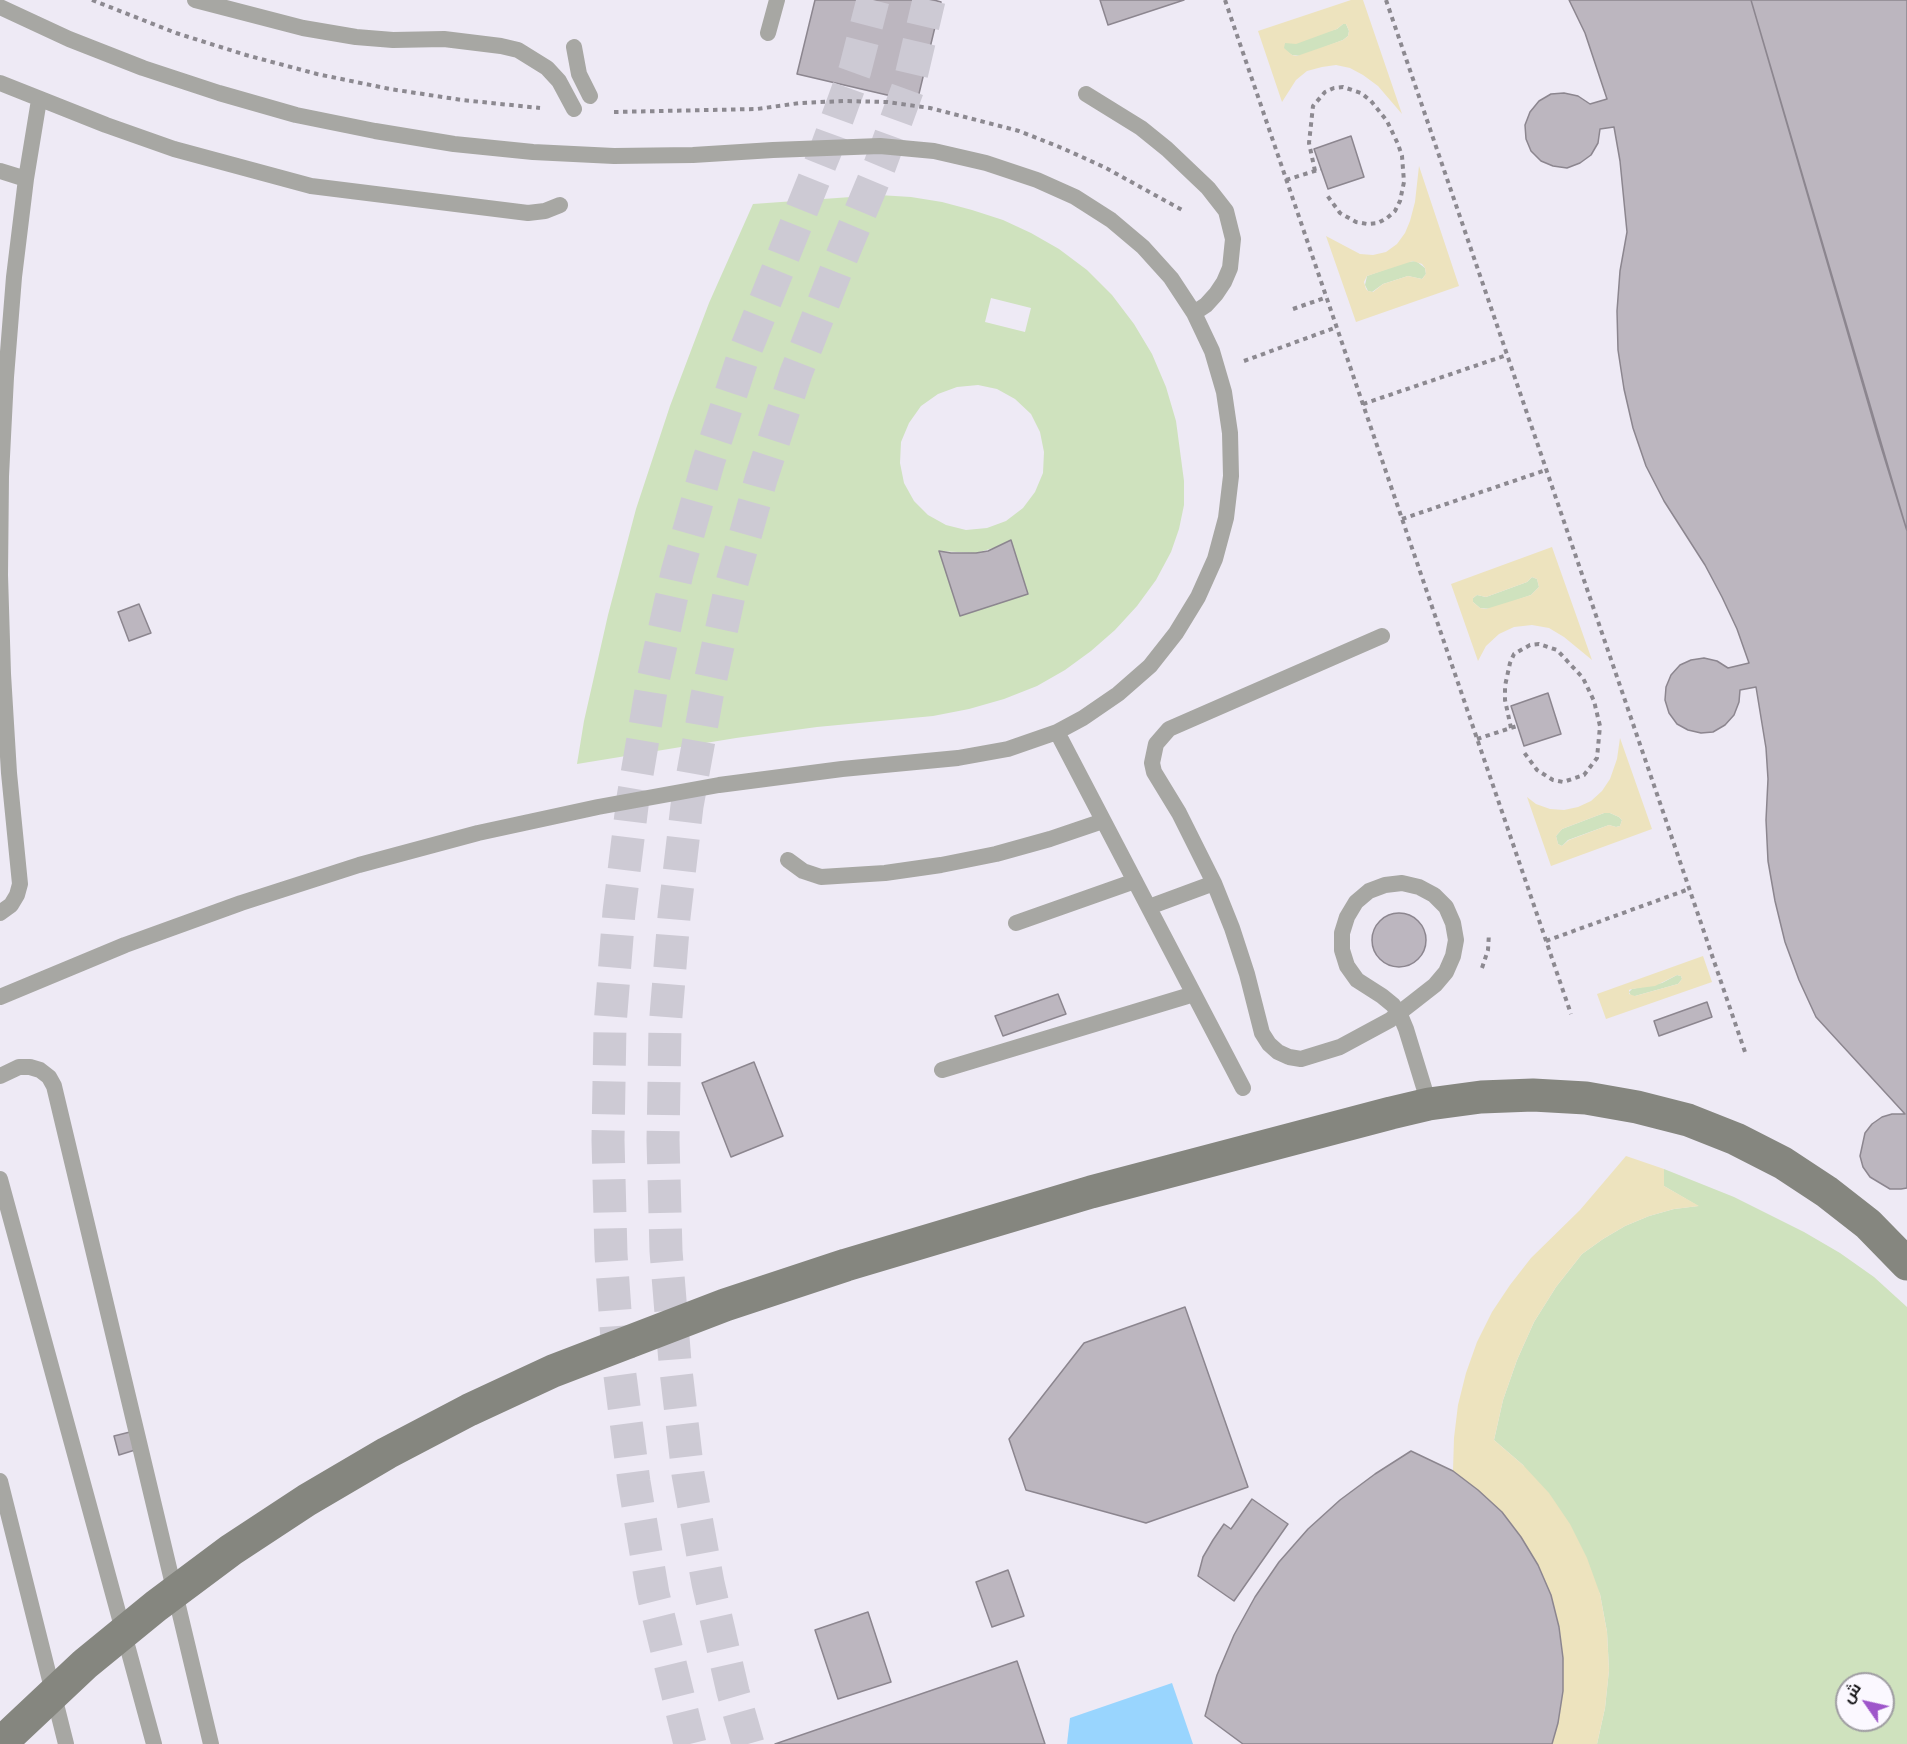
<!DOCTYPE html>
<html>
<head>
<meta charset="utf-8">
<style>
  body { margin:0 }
  #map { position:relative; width:1907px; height:1744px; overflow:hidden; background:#eeeaf5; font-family:Roboto,Cairo,sans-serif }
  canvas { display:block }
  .north { position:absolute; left:1835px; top:1672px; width:60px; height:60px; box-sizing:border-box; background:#fbf8ff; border:2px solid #9f9da2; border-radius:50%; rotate:304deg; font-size:16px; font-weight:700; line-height:24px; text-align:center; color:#151417 }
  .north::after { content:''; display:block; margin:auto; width:21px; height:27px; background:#9e56ca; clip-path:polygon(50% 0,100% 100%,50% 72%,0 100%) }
</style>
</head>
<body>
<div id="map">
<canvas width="1907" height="1744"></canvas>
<div class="north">ش</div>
</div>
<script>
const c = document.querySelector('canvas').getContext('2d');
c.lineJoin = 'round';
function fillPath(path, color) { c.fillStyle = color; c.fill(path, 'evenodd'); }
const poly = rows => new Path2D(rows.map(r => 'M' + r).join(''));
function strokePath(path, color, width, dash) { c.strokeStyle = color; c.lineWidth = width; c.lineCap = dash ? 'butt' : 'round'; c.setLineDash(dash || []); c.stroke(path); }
fillPath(poly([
  [1343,24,1346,24,1349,31,1348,36,1343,40,1301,56,1292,55,1284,50,1283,46,1285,43,1337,29],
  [879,195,911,197,942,202,972,210,1003,220,1031,233,1059,249,1087,270,1112,295,1134,324,1152,354,1166,387,1176,421,1184,481,1184,505,1179,529,1171,552,1156,580,1137,606,1115,630,1091,651,1065,670,1037,686,1004,699,969,709,933,716,817,727,736,738,577,764,584,721,608,615,636,509,670,406,709,303,753,204],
  [991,298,1031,308,1025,332,985,322],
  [978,385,997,389,1015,399,1031,414,1040,432,1044,452,1043,473,1035,492,1023,508,1006,521,987,528,966,530,946,525,928,515,914,501,904,483,900,463,901,442,909,423,921,406,938,394,957,387],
  [1000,546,1028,594,960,616,939,551,976,553],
  [1416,261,1425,268,1426,274,1422,279,1408,276,1383,284,1372,292,1368,291,1365,285,1367,276,1406,262],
  [1532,577,1537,579,1539,587,1531,595,1491,609,1480,608,1473,602,1473,598,1477,595,1486,597,1527,582],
  [1604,813,1610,813,1619,817,1622,820,1620,826,1616,827,1609,825,1568,840,1562,846,1558,844,1556,836,1562,829],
  [1677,975,1681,976,1682,979,1678,984,1635,996,1631,996,1629,992,1632,989,1662,983],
  [1664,1169,1734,1197,1804,1232,1840,1253,1874,1277,1907,1307,1907,1744,1597,1744,1605,1708,1609,1670,1607,1632,1600,1594,1523,1465,1494,1440,1503,1400,1517,1360,1534,1322,1556,1287,1582,1254,1603,1239,1625,1226,1649,1216,1674,1209,1698,1206,1664,1186],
  [1847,1684,1883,1684,1883,1720,1847,1720]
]), '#cfe2be');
fillPath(poly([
  [1351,0,1363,0,1402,114,1378,86,1363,75,1350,68,1336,65,1322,67,1307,71,1296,80,1282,102,1258,31],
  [1343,24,1346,24,1349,31,1348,36,1343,40,1297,56,1292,55,1284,48,1285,43,1296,44,1337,29],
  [1419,166,1459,286,1356,322,1326,236,1360,254,1373,255,1386,252,1397,244,1405,233,1410,221,1415,202],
  [1413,261,1422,264,1425,268,1426,274,1422,279,1408,276,1383,284,1373,292,1368,291,1366,289,1364,282,1367,276],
  [1552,547,1592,660,1564,637,1549,628,1532,625,1514,627,1499,634,1486,646,1478,661,1451,584],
  [1532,577,1537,579,1539,587,1531,595,1486,609,1480,608,1473,602,1473,598,1477,595,1486,597,1527,582],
  [1620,738,1652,829,1551,866,1527,797,1536,804,1550,809,1564,810,1578,807,1591,801,1602,791,1610,779,1617,759],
  [1604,813,1610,813,1619,817,1622,820,1620,826,1616,827,1609,825,1569,840,1562,846,1558,844,1556,836,1562,829],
  [1703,956,1712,982,1606,1019,1597,994],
  [1677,975,1681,976,1682,979,1678,984,1635,996,1629,994,1629,990,1632,989,1655,986],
  [1626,1156,1664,1169,1664,1186,1699,1206,1674,1209,1649,1216,1625,1226,1603,1239,1582,1254,1556,1287,1534,1322,1517,1360,1503,1400,1494,1440,1523,1465,1549,1493,1570,1524,1587,1558,1600,1594,1607,1632,1609,1670,1605,1708,1597,1744,1552,1744,1558,1723,1563,1691,1563,1658,1559,1626,1551,1595,1538,1565,1521,1537,1502,1512,1478,1490,1453,1471,1454,1438,1458,1405,1466,1373,1477,1342,1492,1312,1510,1285,1531,1258,1580,1210]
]), '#ede3be');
fillPath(poly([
  [1172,1683,1193,1744,1067,1744,1070,1718]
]), '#99d5fe');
const building = poly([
  [815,0,934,0,941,2,917,102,797,74,815,0],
  [1100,0,1184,0,1108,25,1100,0],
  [1569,0,1751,0,1907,531,1907,1188,1901,1189,1890,1189,1870,1177,1863,1167,1860,1156,1865,1133,1872,1124,1882,1117,1892,1114,1905,1114,1816,1017,1799,980,1785,942,1775,901,1768,861,1766,820,1768,779,1766,748,1756,687,1740,690,1739,702,1734,715,1725,725,1713,732,1701,733,1688,730,1677,724,1669,713,1665,700,1666,687,1671,675,1680,665,1691,660,1704,658,1717,661,1728,668,1749,663,1737,629,1722,597,1705,565,1664,501,1646,466,1633,428,1624,389,1618,350,1617,311,1620,271,1627,232,1620,161,1614,127,1600,129,1598,143,1591,155,1580,163,1567,168,1553,166,1541,161,1531,151,1526,139,1525,125,1530,112,1539,101,1551,94,1564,93,1578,96,1590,104,1607,99,1585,33,1569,0],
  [1751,0,1907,0,1907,531,1878,437,1751,0],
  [1351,136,1364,177,1328,189,1314,149,1351,136],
  [1011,540,1028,594,960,616,939,551,951,553,976,553,988,551,1011,540],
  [139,604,151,633,129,641,118,612,139,604],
  [1548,693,1561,734,1524,746,1511,706,1548,693],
  '1372 940a27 27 0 1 1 54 0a27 27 0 1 1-54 0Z',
  [1058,994,1066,1014,1003,1036,995,1016,1058,994],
  [1707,1002,1712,1017,1659,1036,1654,1021,1707,1002],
  [754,1062,783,1136,731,1157,702,1083,754,1062],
  [1185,1307,1248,1487,1146,1523,1026,1490,1009,1439,1084,1343,1185,1307],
  [130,1432,135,1450,119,1455,114,1436,130,1432],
  [1411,1451,1453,1471,1478,1490,1502,1512,1521,1537,1538,1565,1551,1595,1559,1627,1563,1658,1563,1691,1558,1723,1552,1744,1243,1744,1205,1716,1217,1675,1234,1635,1255,1597,1279,1562,1308,1529,1340,1500,1375,1474,1411,1451],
  [1252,1499,1288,1524,1234,1601,1198,1576,1203,1557,1213,1540,1224,1524,1231,1529,1252,1499],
  [1008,1570,1024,1616,992,1627,976,1582,1008,1570],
  [868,1612,891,1682,838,1699,815,1630,868,1612],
  [1017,1661,1045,1744,775,1744,1017,1661]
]);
fillPath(building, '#bcb6bf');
strokePath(building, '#8c868f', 1.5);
strokePath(poly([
  [690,1744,653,1594,634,1482,619,1368,611,1254,608,1140,610,1025,619,912,633,798,652,685,677,573,708,463,744,354,827,147,855,70,873,0],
  [748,1744,733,1692,708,1583,688,1474,675,1362,666,1251,663,1140,665,1028,674,917,687,806,707,696,731,586,761,479,796,373,837,268,880,165,909,85,929,0]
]), '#cdcad4', 33, [33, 16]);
strokePath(poly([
  [92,0,176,33,246,55,317,74,390,89,462,100,540,108],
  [1225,0,1571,1014],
  [1386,0,1746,1055],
  [614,112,757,109,800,103,844,101,887,102,930,108,1019,131,1062,148,1104,167,1184,211],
  [1315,171,1309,143,1313,106,1325,92,1334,88,1343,87,1361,93,1371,101,1387,121,1398,144,1402,156,1404,182,1400,201,1395,211,1387,218,1378,223,1367,224,1356,222,1340,213,1326,194],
  [1286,180,1321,169],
  [1293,309,1327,297],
  [1244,361,1337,327],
  [1363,404,1507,355],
  [1402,519,1546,470],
  [1511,728,1505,700,1505,686,1510,663,1514,654,1530,645,1539,644,1557,650,1583,678,1594,701,1600,726,1597,758,1584,775,1563,782,1553,780,1537,770,1523,751],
  [1477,739,1517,726],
  [1546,941,1689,889],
  [1482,968,1488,950,1489,933]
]), '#8c8990', 4, [4.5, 4.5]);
strokePath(poly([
  [195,0,303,28,356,37,393,40,444,39,501,46,518,50,547,68,559,81,574,109],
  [0,7,69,39,143,68,219,93,296,115,375,131,454,144,533,152,614,156,693,155,773,150,880,146,934,151,986,163,1037,180,1075,197,1111,220,1143,247,1171,278,1194,313,1212,351,1224,392,1230,433,1231,476,1226,518,1215,559,1198,597,1176,633,1150,666,1118,694,1083,718,1057,732,1008,749,958,758,842,769,719,785,598,807,478,833,359,865,241,903,125,945,0,997],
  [768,33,777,0],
  [574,47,579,74,590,96],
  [0,83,106,125,174,149,311,186,528,213,545,211,560,205],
  [1086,94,1141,128,1167,149,1208,188,1226,211,1233,239,1230,268,1224,282,1216,294,1206,305,1194,313],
  [0,171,26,179],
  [1382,636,1169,729,1156,744,1152,763,1154,772,1179,813,1214,883,1232,928,1247,974,1262,1033,1269,1044,1278,1052,1289,1057,1301,1059,1340,1047,1390,1020,1412,1003,1435,985,1446,972,1453,956,1456,940,1453,923,1446,907,1434,895,1419,887,1402,883,1385,885,1369,891,1356,902,1347,917,1342,933,1342,950,1347,966,1357,980,1382,996,1393,1005,1401,1017,1406,1029,1429,1104],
  [1057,732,1243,1088],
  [788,860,803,871,821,877,885,873,941,865,996,854,1050,839,1103,821],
  [1149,907,1214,883],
  [0,913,11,905,17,895,20,884,9,773,3,674,0,575,1,476,6,377,14,277,26,179,39,100],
  [1016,923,1135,881],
  [942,1070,1194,994],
  [0,1076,19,1067,30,1067,40,1070,49,1077,54,1086,211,1744],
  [0,1179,154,1744],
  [0,1481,66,1744]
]), '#a7a7a3', 16);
strokePath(poly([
  [0,1744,85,1664,156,1606,231,1550,307,1500,387,1453,469,1410,553,1371,725,1305,846,1265,1091,1192,1391,1113,1429,1104,1481,1097,1533,1095,1586,1098,1637,1107,1688,1120,1736,1139,1783,1163,1827,1192,1868,1224,1907,1264]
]), '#85867f', 33);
</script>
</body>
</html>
